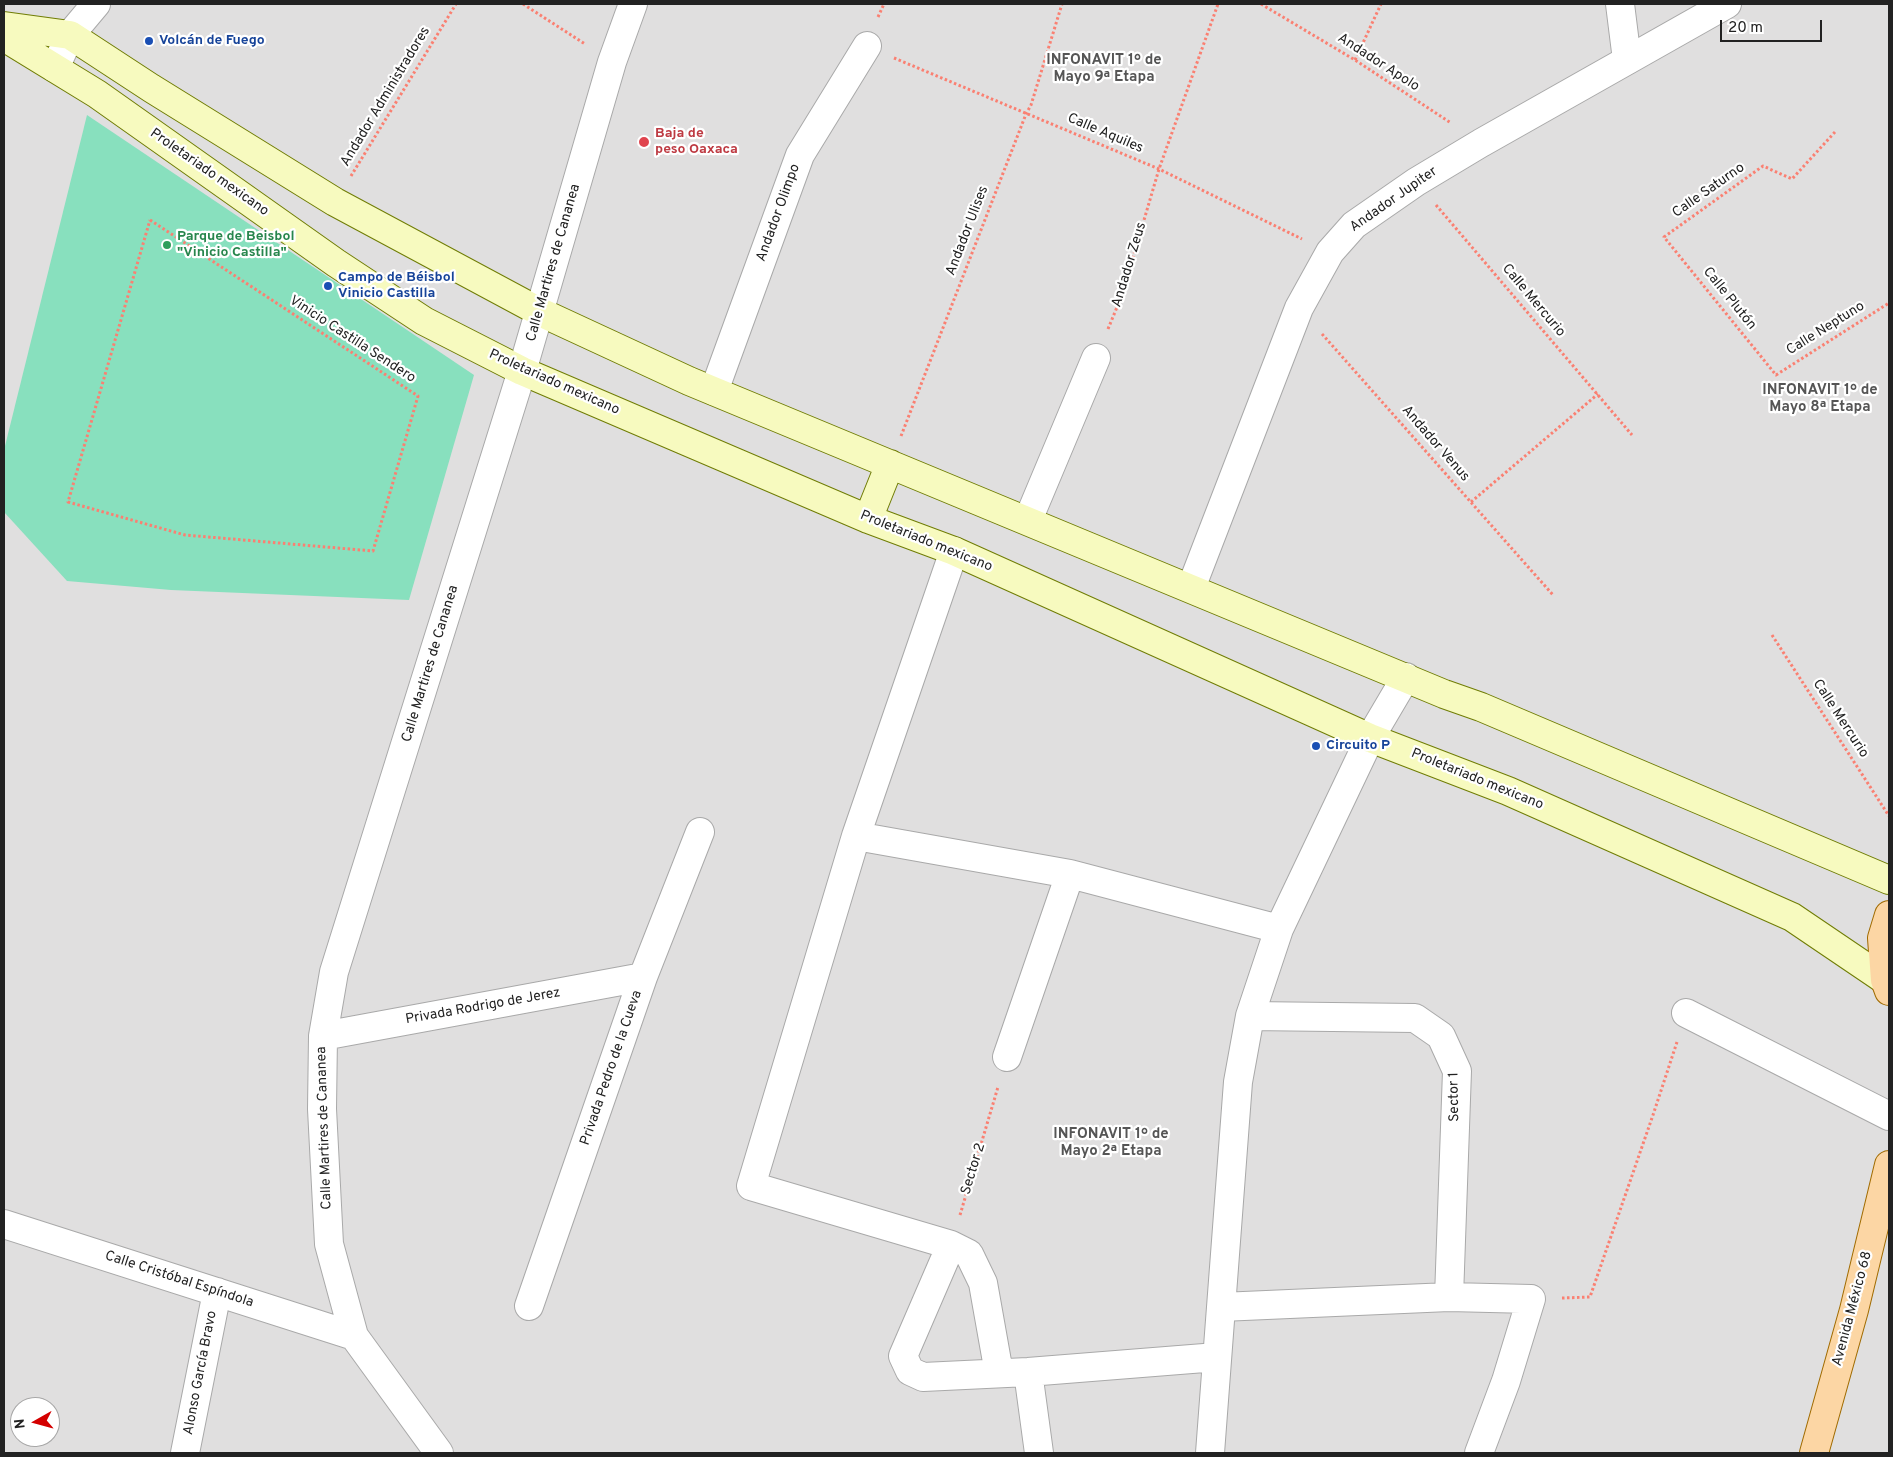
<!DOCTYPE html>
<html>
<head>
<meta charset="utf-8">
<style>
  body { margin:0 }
  #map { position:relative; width:1893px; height:1457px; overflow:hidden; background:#f2efe9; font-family:Overpass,sans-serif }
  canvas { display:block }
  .frame { position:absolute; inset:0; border:5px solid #222; pointer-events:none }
  .north { position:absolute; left:10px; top:1397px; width:50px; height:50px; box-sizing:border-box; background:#fff; border:1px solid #a7a7a7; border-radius:50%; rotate:263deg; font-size:14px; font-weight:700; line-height:20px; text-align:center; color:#222 }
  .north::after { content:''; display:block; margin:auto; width:18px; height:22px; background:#d40000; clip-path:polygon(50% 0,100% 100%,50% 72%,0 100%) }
  .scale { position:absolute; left:1720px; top:20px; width:102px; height:22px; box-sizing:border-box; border:2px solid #222; border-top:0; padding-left:6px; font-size:15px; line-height:18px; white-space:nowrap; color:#222; -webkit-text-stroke:4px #fff; paint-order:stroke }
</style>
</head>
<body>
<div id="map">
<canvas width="1893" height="1457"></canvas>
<div class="frame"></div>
<div class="north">N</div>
<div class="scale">20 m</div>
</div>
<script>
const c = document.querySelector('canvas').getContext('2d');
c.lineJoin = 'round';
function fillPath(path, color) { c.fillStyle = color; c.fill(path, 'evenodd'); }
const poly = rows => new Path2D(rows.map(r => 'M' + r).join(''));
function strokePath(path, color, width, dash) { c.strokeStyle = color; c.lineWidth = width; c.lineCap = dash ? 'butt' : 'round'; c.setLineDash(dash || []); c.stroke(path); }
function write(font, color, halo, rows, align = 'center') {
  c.font = font + ' Overpass,sans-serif'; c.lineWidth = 4.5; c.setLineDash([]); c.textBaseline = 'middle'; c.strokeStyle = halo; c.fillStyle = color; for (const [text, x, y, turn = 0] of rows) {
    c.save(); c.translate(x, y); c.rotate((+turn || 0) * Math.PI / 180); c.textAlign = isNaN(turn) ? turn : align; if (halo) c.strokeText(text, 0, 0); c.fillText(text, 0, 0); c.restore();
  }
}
fillPath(poly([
  [4,4,1889,4,1889,1453,4,1453],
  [20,1407,50,1407,50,1437,20,1437]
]), '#e0dfdf');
fillPath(poly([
  [87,115,474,375,409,600,171,590,67,581,4,512,4,450]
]), '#88e0be');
const minor = poly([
  [1620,4,1627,60],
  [55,68,70,35,96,4],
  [714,391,800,155,867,46],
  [1028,520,1096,358],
  [954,551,856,836,751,1186,951,1245,969,1254,983,1283,999,1373],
  [856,836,1070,874],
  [1686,1013,1889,1116],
  [1250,1016,1415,1018,1441,1036,1457,1071,1449,1297],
  [323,1036,643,977],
  [1007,1057,1070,874,1279,929],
  [4,1224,354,1336],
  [951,1245,903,1356,910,1371,923,1377,1028,1372,1217,1357],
  [529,1306,643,977,700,832],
  [1221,1307,1449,1297,1531,1299,1506,1381,1479,1453],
  [1028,1372,1039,1453],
  [185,1453,217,1292],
  [439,1453,354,1336,329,1244,322,1109,323,1036,334,972,522,371],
  [1210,1453,1238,1082,1250,1016,1279,929,1370,738,1406,677]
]);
const tertiary = poly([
  [522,371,612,62,633,4],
  [1191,588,1299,308,1330,252,1354,225,1416,182,1481,143,1727,4]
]);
const secondary = poly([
  [4,26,70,35,151,88,335,202,540,312,689,381,1444,694,1481,707,1889,880],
  [4,37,97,94,336,263,424,321,522,371,868,519,954,551,1370,738,1508,791,1792,917,1885,980],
  [868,519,890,464]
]);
const primary = poly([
  [1889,915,1882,938,1885,980,1889,991],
  [1814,1453,1854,1310,1889,1165]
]);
strokePath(minor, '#a9a9a9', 30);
strokePath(tertiary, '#a9a9a9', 30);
strokePath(secondary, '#707d05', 30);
strokePath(primary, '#a06b00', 30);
strokePath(poly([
  [523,4,585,44],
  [1261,4,1355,60,1451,123],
  [878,17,884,4],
  [894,58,1159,169,1302,239],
  [1355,60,1381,4],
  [1835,132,1792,179,1763,166,1664,237,1776,375,1889,303],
  [351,176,456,4],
  [1436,205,1632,435],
  [150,220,418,396,373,551,185,535,68,502,150,220],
  [1108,329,1122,295,1159,169,1218,4],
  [1322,334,1553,595],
  [901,436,1026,114,1031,105,1062,4],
  [1471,502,1598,394],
  [1772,635,1889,816],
  [960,1215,998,1087],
  [1562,1298,1590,1297,1653,1115,1677,1042]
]), '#fa8072', 3, [2.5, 2.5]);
strokePath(minor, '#fff', 28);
strokePath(tertiary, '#fff', 28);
strokePath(secondary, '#f7fabf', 28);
strokePath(primary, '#fcd6a4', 28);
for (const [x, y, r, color] of [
  [149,41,5,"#1a4fb4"],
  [644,142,6,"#e0444e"],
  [167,245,5,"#2e9e5b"],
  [328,286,5,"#1a4fb4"],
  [1316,746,5,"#1a4fb4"]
]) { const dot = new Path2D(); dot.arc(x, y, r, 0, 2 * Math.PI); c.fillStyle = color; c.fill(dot); strokePath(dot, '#fff', 2); }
write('bold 14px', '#164399', '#fff', [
  ["Volcán de Fuego",159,41],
  ["Campo de Béisbol",338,278],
  ["Vinicio Castilla",338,294],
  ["Circuito P",1326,746]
], 'left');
write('14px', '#222', '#fff', [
  ["Andador Apolo",1378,63,33],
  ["Andador Administradores",386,97,-59],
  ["Calle Aquiles",1105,134,23],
  ["Proletariado mexicano",209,173,35],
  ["Calle Saturno",1709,191,-35],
  ["Andador Jupiter",1394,200,-35],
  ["Andador Olimpo",779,213,-70],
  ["Andador Ulises",968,231,-69],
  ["Calle Martires de Cananea",554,263,-74],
  ["Andador Zeus",1130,265,-73],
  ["Calle Plutón",1729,299,51],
  ["Calle Mercurio",1533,301,50],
  ["Calle Neptuno",1826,329,-32],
  ["Vinicio Castilla Sendero",352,340,33],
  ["Proletariado mexicano",554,383,24],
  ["Andador Venus",1435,444,49],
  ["Proletariado mexicano",926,542,22],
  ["Calle Martires de Cananea",431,664,-73],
  ["Calle Mercurio",1840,719,57],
  ["Proletariado mexicano",1477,780,22],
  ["Privada Rodrigo de Jerez",483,1007,-10],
  ["Privada Pedro de la Cueva",612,1068,-71],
  ["Sector 1",1455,1097,-91],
  ["Calle Martires de Cananea",325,1128,-92],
  ["Sector 2",974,1169,-73],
  ["Calle Cristóbal Espíndola",179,1280,18],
  ["Avenida México 68",1853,1309,-75],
  ["Alonso García Bravo",201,1373,-79]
]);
write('bold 14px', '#be3a42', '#fff', [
  ["Baja de",655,134],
  ["peso Oaxaca",655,150]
], 'left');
write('bold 14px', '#27864d', '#fff', [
  ["Parque de Beisbol",177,237],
  ["\"Vinicio Castilla\"",177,253]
], 'left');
write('bold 15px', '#555', '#fff', [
  ["INFONAVIT 1º de",1104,61],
  ["Mayo 9ª Etapa",1104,78],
  ["INFONAVIT 1º de",1820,391],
  ["Mayo 8ª Etapa",1820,408],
  ["INFONAVIT 1º de",1111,1135],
  ["Mayo 2ª Etapa",1111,1152]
]);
</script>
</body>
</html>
